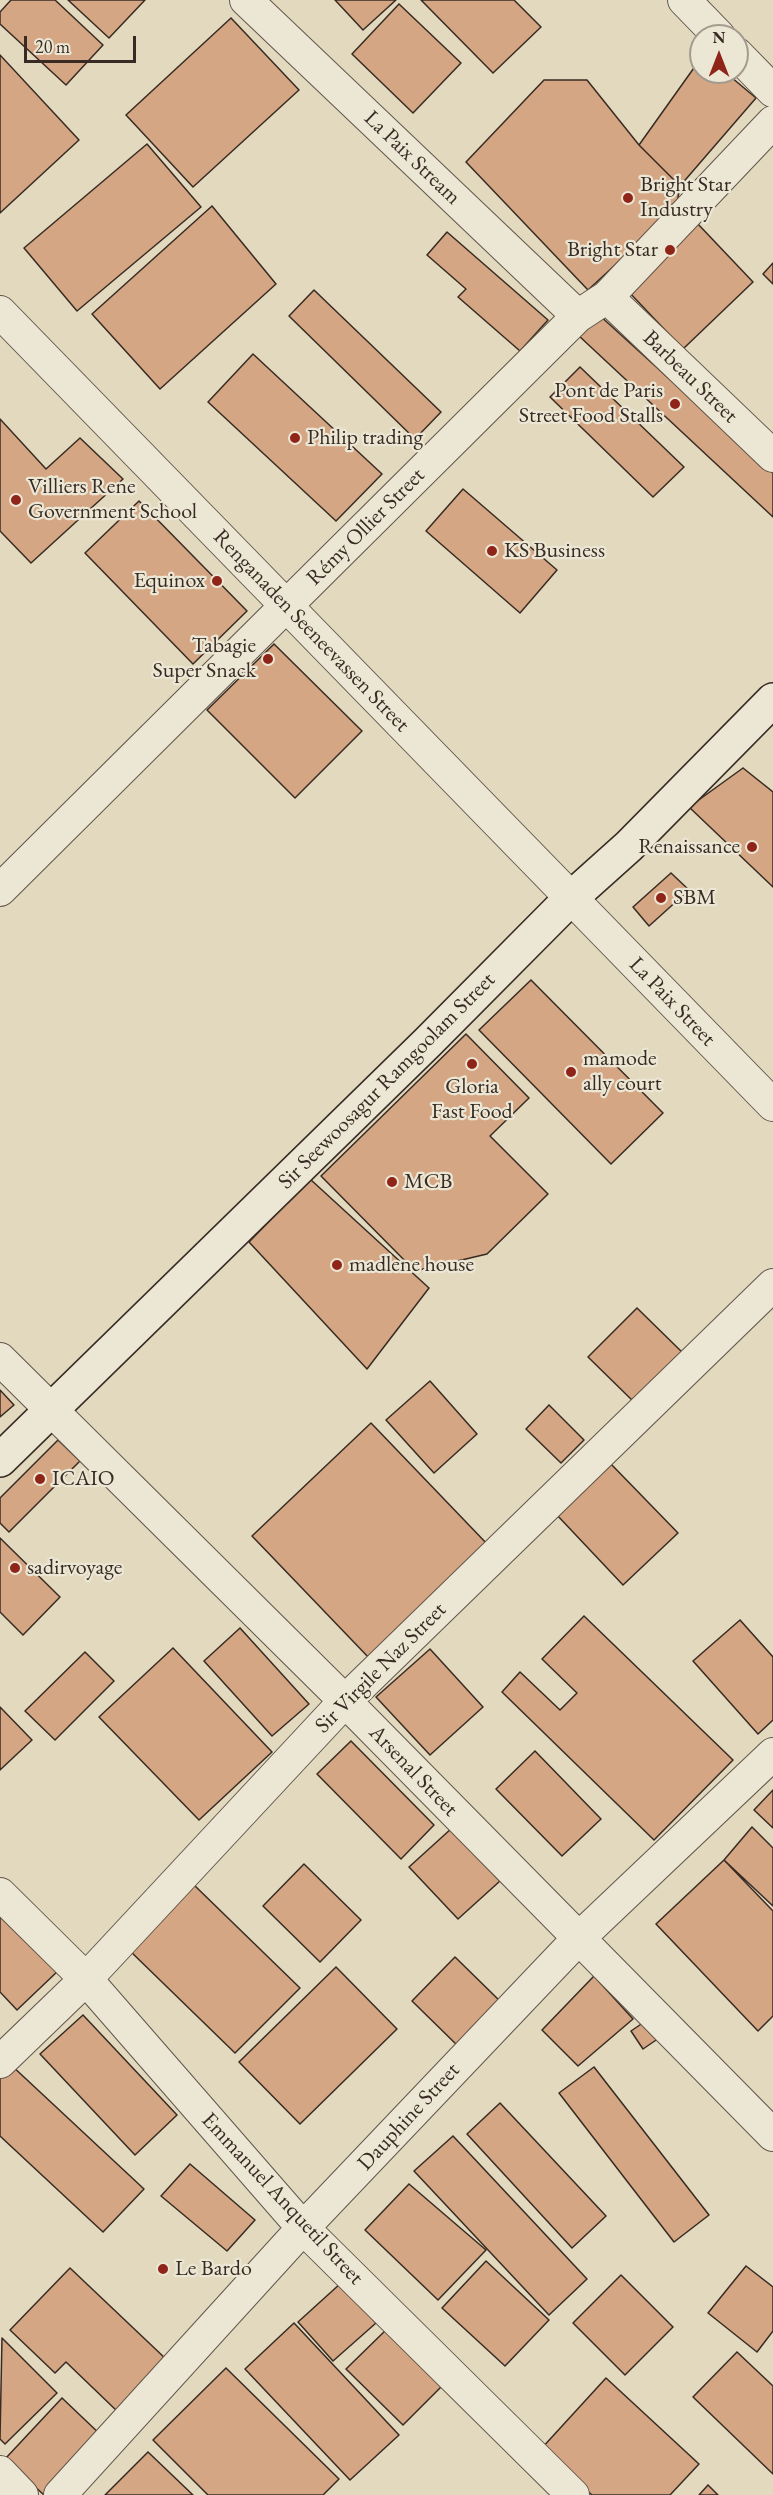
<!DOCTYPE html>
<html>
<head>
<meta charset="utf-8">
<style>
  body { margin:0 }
  #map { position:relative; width:773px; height:2495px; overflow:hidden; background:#e2d9bf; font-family:"EB Garamond",serif }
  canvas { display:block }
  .north { position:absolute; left:689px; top:24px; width:60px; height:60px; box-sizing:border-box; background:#ece6d5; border:2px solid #a49b8e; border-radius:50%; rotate:0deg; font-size:16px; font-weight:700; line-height:24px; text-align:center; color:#382b23 }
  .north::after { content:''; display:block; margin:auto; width:21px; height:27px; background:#8f2418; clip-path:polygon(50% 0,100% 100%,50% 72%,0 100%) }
  .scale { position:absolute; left:24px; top:36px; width:112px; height:27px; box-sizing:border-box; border:3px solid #382b23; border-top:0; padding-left:8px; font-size:18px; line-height:21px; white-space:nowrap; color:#382b23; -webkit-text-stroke:4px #ece6d5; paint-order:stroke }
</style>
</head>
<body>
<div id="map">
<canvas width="773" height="2495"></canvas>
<div class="north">N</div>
<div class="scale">20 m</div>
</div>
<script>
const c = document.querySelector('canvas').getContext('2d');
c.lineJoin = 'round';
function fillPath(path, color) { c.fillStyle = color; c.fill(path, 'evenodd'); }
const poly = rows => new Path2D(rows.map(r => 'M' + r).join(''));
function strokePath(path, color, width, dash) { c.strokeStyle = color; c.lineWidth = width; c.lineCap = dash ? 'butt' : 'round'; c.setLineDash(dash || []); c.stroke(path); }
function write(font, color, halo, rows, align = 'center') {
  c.font = font + ' "EB Garamond",serif'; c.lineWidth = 4.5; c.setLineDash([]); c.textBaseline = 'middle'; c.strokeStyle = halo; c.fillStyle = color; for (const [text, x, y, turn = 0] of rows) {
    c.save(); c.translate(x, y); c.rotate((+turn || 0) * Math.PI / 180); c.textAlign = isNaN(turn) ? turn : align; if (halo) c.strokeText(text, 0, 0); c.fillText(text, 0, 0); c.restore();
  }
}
const building = poly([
  [11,0,55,0,103,45,66,85,0,24,0,12,11,0],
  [68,0,145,0,109,38,68,0],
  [335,0,396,0,363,30,335,0],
  [421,0,514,0,541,27,493,73,421,0],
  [399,4,461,63,413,113,352,54,399,4],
  [231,18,299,90,193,187,126,115,231,18],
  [0,55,79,140,0,213,0,55],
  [701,58,701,72,725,72,756,98,680,186,639,145,701,58],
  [544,80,587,80,639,145,680,186,676,209,588,290,466,162,544,80],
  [147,144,201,207,77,311,24,248,147,144],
  [212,206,276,284,160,389,92,314,212,206],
  [697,223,753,282,683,349,627,290,697,223],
  [447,232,548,320,520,351,458,297,466,289,427,255,447,232],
  [773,263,773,284,763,274,773,263],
  [314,290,441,412,415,439,289,316,314,290],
  [598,314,773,473,773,517,578,335,598,314],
  [253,354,382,474,336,521,208,402,253,354],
  [580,367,684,467,653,497,550,397,580,367],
  [0,419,46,469,80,438,123,479,31,563,0,531,0,419],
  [463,489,557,570,520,613,426,531,463,489],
  [139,501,247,611,193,664,85,553,139,501],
  [274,644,362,731,295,798,207,710,274,644],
  [743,768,773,792,773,887,689,807,743,768],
  [671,873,689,890,649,926,633,907,671,873],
  [531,980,663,1113,611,1164,479,1030,531,980],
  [466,1034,529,1098,490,1136,548,1194,487,1254,415,1271,321,1176,466,1034],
  [310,1179,429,1288,367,1369,249,1242,310,1179],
  [637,1308,684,1354,635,1403,588,1357,637,1308],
  [430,1381,477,1434,434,1473,386,1420,430,1381],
  [0,1390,14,1405,0,1417,0,1390],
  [549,1405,584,1440,561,1463,526,1429,549,1405],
  [371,1423,490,1547,371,1660,252,1536,371,1423],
  [58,1440,80,1461,9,1532,0,1523,0,1498,58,1440],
  [610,1463,678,1533,623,1585,556,1514,610,1463],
  [0,1538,60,1597,23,1635,0,1612,0,1538],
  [584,1616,733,1760,654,1840,502,1692,520,1672,560,1710,577,1693,542,1659,584,1616],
  [740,1620,773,1657,773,1720,758,1734,693,1661,740,1620],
  [240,1628,309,1704,272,1736,204,1661,240,1628],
  [173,1648,272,1752,199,1820,99,1717,173,1648],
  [430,1649,483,1707,430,1755,376,1697,430,1649],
  [85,1652,114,1681,55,1740,25,1711,85,1652],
  [0,1707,32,1740,0,1770,0,1707],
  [351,1741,434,1825,401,1859,317,1774,351,1741],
  [535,1751,601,1819,562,1856,496,1789,535,1751],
  [773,1790,773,1828,754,1810,773,1790],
  [752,1827,773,1848,773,1906,724,1860,752,1827],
  [452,1828,500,1881,458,1919,409,1867,452,1828],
  [724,1860,773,1911,773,2016,758,2031,656,1924,724,1860],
  [304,1864,361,1920,320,1962,263,1906,304,1864],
  [193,1884,300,1988,235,2053,128,1949,193,1884],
  [0,1909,60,1969,17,2010,0,1992,0,1909],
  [455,1957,503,2004,460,2048,412,2001,455,1957],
  [336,1967,397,2029,300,2124,239,2062,336,1967],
  [594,1976,633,2019,578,2066,542,2030,594,1976],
  [83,2015,177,2115,135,2155,40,2054,83,2015],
  [650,2018,662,2036,643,2049,631,2031,650,2018],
  [10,2064,144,2189,103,2232,0,2136,0,2075,10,2064],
  [594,2067,709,2215,674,2242,559,2093,594,2067],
  [500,2103,606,2216,572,2248,467,2134,500,2103],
  [453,2136,587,2279,549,2315,414,2171,453,2136],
  [190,2164,255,2220,227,2251,161,2196,190,2164],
  [409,2184,486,2250,438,2300,365,2230,409,2184],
  [486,2261,549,2320,505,2366,442,2308,486,2261],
  [746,2266,773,2287,773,2331,757,2352,708,2313,746,2266],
  [70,2268,167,2360,118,2412,66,2362,55,2373,10,2330,70,2268],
  [621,2275,673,2327,625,2375,573,2323,621,2275],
  [341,2283,376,2323,333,2361,298,2322,341,2283],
  [294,2323,399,2435,350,2480,245,2369,294,2323],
  [388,2328,445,2383,403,2425,346,2369,388,2328],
  [2,2338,57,2393,5,2444,0,2439,2,2338],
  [737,2352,773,2386,773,2474,693,2397,737,2352],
  [226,2368,339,2479,323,2495,208,2495,153,2440,226,2368],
  [606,2378,699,2464,670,2495,592,2495,541,2449,606,2378],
  [62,2398,103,2437,47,2495,44,2495,5,2459,62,2398],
  [148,2452,193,2495,105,2495,148,2452],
  [708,2485,718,2495,699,2495,708,2485]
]);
fillPath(building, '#d4a683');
strokePath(building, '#382b23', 1.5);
const street = poly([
  [246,0,578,316],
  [684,0,719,36],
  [737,54,773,91],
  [607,297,773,456],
  [0,312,773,1105],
  [0,890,578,316,607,297,773,122],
  [0,1359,345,1701,773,2135],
  [0,1894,86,1979,303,2228,573,2495],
  [0,2062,86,1979,345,1701,773,1285],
  [0,2472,22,2495],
  [60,2495,303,2228,578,1939,773,1754]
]);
const secondary = poly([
  [0,1460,428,1042,571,898,629,846,773,700]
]);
strokePath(street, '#62564a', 34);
strokePath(secondary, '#382b23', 36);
strokePath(street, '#ece6d5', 32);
strokePath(secondary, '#ece6d5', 33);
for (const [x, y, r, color] of [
  [628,198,6,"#8f2418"],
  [670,250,6,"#8f2418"],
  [675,404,6,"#8f2418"],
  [295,438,6,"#8f2418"],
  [16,500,6,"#8f2418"],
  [492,551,6,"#8f2418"],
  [217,581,6,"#8f2418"],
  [268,659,6,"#8f2418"],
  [752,847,6,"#8f2418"],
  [661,898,6,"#8f2418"],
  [472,1064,6,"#8f2418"],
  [571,1072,6,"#8f2418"],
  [392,1182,6,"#8f2418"],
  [337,1265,6,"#8f2418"],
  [40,1479,6,"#8f2418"],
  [15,1568,6,"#8f2418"],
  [163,2269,6,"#8f2418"]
]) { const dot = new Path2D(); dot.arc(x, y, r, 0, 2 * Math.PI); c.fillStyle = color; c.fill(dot); strokePath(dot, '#ece6d5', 2); }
write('22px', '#382b23', '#ece6d5', [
  ["La Paix Stream",412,158,44],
  ["Barbeau Street",690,377,44],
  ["Rémy Ollier Street",366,527,-45],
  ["Renganaden Seeneevassen Street",311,631,46],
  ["La Paix Street",672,1002,46],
  ["Sir Seewoosagur Ramgoolam Street",387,1081,-45],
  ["Sir Virgile Naz Street",381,1668,-45],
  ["Arsenal Street",413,1771,46],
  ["Dauphine Street",409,2117,-47],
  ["Emmanuel Anquetil Street",282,2199,47]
]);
write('22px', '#382b23', '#ece6d5', [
  ["Bright Star",640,185],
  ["Industry",640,210],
  ["Bright Star",658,250,"right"],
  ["Pont de Paris",663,391,"right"],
  ["Street Food Stalls",663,416,"right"],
  ["Philip trading",307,438],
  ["Villiers Rene",28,487],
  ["Government School",28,512],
  ["KS Business",504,551],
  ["Equinox",205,581,"right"],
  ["Tabagie",256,646,"right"],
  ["Super Snack",256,671,"right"],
  ["Renaissance",740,847,"right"],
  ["SBM",673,898],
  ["mamode",583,1059],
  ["ally court",583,1084],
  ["Gloria",472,1087,"center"],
  ["Fast Food",472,1112,"center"],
  ["MCB",404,1182],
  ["madlene house",349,1265],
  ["ICAIO",52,1479],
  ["sadirvoyage",27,1568],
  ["Le Bardo",175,2269]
], 'left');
</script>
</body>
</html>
